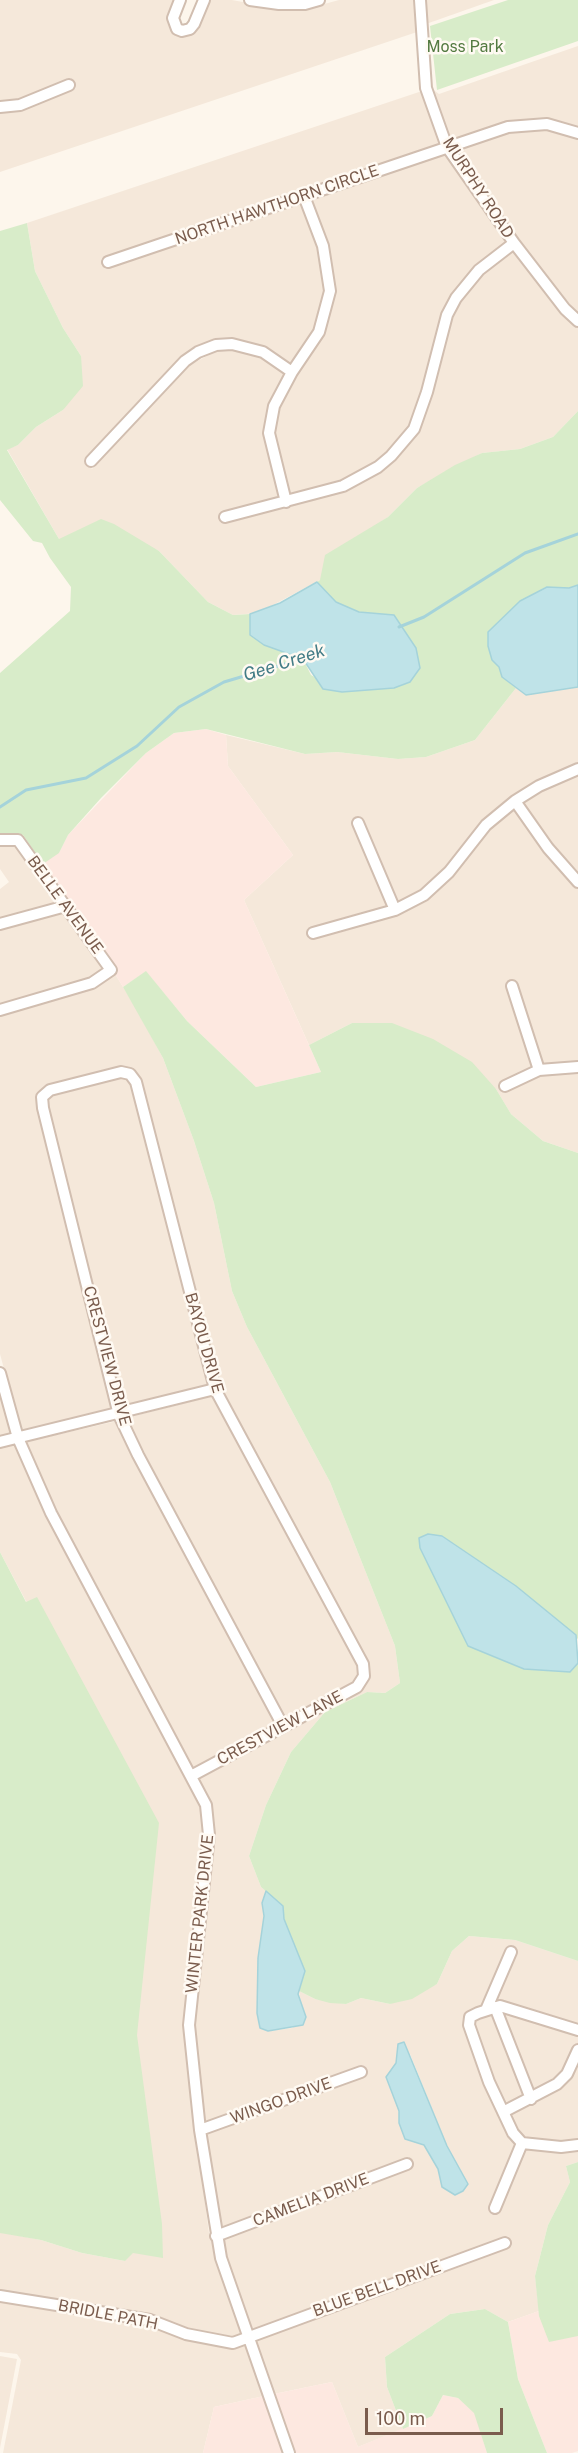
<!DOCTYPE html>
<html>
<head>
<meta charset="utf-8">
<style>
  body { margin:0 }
  #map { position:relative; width:578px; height:2453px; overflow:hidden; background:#fdf6ec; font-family:"Public Sans",sans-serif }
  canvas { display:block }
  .scale { position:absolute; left:365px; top:2408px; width:138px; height:27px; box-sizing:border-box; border:3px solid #7a5c4d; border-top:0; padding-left:8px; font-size:18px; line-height:21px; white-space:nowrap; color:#7a5c4d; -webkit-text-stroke:4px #fffaf3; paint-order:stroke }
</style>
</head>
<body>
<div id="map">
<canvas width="578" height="2453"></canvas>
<div class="scale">100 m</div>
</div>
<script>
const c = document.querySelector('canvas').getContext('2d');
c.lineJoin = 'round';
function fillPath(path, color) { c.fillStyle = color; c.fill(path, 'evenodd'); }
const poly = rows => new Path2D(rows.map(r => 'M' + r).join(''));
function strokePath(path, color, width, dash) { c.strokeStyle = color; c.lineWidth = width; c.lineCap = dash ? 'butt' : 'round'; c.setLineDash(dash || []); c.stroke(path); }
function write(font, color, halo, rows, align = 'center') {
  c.font = font + ' "Public Sans",sans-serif'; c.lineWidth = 5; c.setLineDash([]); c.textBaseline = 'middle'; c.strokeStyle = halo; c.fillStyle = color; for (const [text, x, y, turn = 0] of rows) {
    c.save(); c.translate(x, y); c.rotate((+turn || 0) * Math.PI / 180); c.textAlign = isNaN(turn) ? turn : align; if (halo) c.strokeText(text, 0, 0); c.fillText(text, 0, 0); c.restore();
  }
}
fillPath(poly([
  [0,0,175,0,169,24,176,34,184,36,192,34,198,27,209,0,232,0,280,9,306,9,339,0,415,0,417,32,0,172,0,112,22,110,76,88,71,78,19,100,0,102],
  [425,0,494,0,426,24],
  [578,46,578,128,546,119,526,119,507,122,450,140,431,88,439,94],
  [422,91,441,144,101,259,105,269,301,202,318,247,325,290,315,329,291,364,265,348,233,339,214,340,196,347,182,357,85,461,92,469,188,366,218,350,232,350,262,357,285,373,269,404,264,432,280,498,219,513,222,523,292,506,345,491,366,481,394,460,418,431,451,317,460,301,483,274,514,250,561,312,578,327,578,411,553,437,520,449,482,453,417,488,388,517,359,537,320,580,258,613,233,615,208,602,159,551,147,546,59,539,7,449,18,445,36,427,63,410,81,356,63,328,35,271,27,223],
  [546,129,578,138,578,314,518,240,455,150,509,133],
  [446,153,507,242,476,266,452,295,442,313,423,390,410,425,387,452,375,463,341,481,289,496,274,434,279,408,296,375,324,335,335,292,328,245,310,199],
  [578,687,578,764,537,781,508,799,483,822,445,868,421,890,397,903,360,816,352,820,388,906,307,929,310,939,348,930,393,916,426,900,453,875,490,829,515,808,545,851,578,889,578,1062,542,1064,515,980,506,982,533,1066,498,1084,504,1093,541,1075,578,1072,578,1153,543,1141,511,1114,496,1089,352,1023,309,1045,244,900,293,855,228,766,226,735,305,754,337,752,398,759,426,757,475,740,516,688,526,695],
  [578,775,578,875,552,845,522,802,541,790],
  [0,845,16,845,57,903,0,918,0,889,9,882,0,869],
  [64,912,105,969,89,978,0,1004,0,929],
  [115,974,135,1006,163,1058,194,1141,214,1203,232,1291,247,1327,330,1482,395,1646,400,1683,385,1693,367,1692,325,1712,291,1752,266,1805,249,1856,261,1887,266,1891,262,1903,264,1916,258,1958,257,2013,268,2031,292,2028,306,2017,300,2003,299,1991,315,1999,346,2004,361,1998,390,2004,437,1984,452,1951,469,1936,515,1940,578,1961,578,2162,566,2166,570,2182,548,2225,535,2276,539,2311,508,2322,485,2309,450,2314,385,2357,387,2387,403,2429,358,2447,332,2382,274,2394,255,2340,512,2246,508,2236,251,2330,226,2257,221,2240,413,2167,409,2157,219,2229,205,2134,367,2075,363,2065,204,2123,194,2026,214,1835,210,1804,198,1778,361,1690,369,1681,370,1676,220,1388,135,1070,130,1067,119,1067,48,1085,37,1092,36,1097,113,1411,21,1432,0,1354,0,1015,93,988],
  [399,2052,410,2054,447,2146,468,2184,442,2187,438,2169,431,2155,424,2145,405,2139,399,2123,399,2111,386,2077,396,2063],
  [121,1078,127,1079,131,1084,209,1386,122,1408,47,1100,53,1095],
  [0,1391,12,1434,0,1437],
  [213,1396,358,1665,359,1674,353,1683,284,1719,126,1418],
  [117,1421,276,1723,193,1769,55,1511,25,1442],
  [15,1444,47,1516,201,1807,204,1834,185,2008,185,2050,209,2233,243,2335,239,2337,187,2329,150,2315,0,2291,0,2232,41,2240,82,2253,125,2261,123,1997,145,1826,0,1552,0,1448],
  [0,2301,149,2325,185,2339,232,2348,246,2345,264,2396,214,2407,203,2453,3,2453,21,2360,17,2354,0,2352],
  [0,2356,17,2359,0,2448]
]), '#f5e8da');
fillPath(poly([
  [206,729,226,735,228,766,293,855,244,900,321,1072,256,1087,187,1021,146,972,123,987,115,974,118,971,35,855,59,853,68,835,146,753,174,733],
  [539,2311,539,2316,578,2336,578,2451,572,2453,547,2453,518,2379,508,2322],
  [332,2382,358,2447,432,2416,443,2395,458,2398,475,2413,487,2453,294,2453,274,2394],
  [264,2396,284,2453,203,2453,214,2407]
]), '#fde8e0');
fillPath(poly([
  [508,0,578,0,578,41,437,90,430,26],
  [27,223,35,271,63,328,81,356,83,386,63,410,36,427,18,445,7,450,59,539,101,519,114,524,159,551,208,602,233,615,250,614,250,635,303,659,311,675,342,692,394,688,394,615,359,612,336,602,317,582,320,580,325,555,388,517,417,488,455,465,482,453,520,449,553,437,578,411,578,585,569,588,546,587,520,601,506,616,492,660,499,667,502,677,516,688,475,740,426,757,398,759,337,752,305,754,206,729,174,733,146,753,101,798,68,835,59,853,43,864,23,835,0,834,0,673,70,611,71,587,50,558,42,543,33,541,0,500,0,231],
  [146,971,187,1021,256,1087,321,1072,309,1045,352,1023,392,1023,433,1039,472,1062,496,1089,511,1114,543,1141,578,1153,578,1639,516,1586,442,1536,428,1534,570,1672,578,1663,578,1961,515,1940,469,1936,452,1951,437,1984,412,1999,390,2004,361,1998,346,2004,330,2003,315,1999,299,1991,305,1971,284,1919,283,1906,261,1887,249,1856,266,1805,291,1752,325,1712,367,1692,385,1693,400,1683,395,1646,330,1482,247,1327,232,1291,214,1203,194,1141,163,1058,123,987],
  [0,1552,26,1602,37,1597,159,1823,137,2035,162,2224,163,2258,133,2253,125,2261,82,2253,41,2240,0,2233],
  [578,2162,578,2336,549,2342,539,2316,535,2276,548,2225,570,2182,566,2166],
  [485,2309,508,2322,518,2379,547,2453,487,2453,474,2413,458,2398,443,2395,432,2416,403,2429,387,2387,385,2357,450,2314]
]), '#d8ecc9');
const water = poly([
  [317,582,336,602,359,612,394,615,416,648,420,668,410,682,394,688,342,692,323,689,303,659,264,645,250,635,250,614,280,603,317,582],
  [578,585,578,687,526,695,502,677,499,667,492,660,488,646,488,632,520,601,547,587,569,588,578,585],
  [428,1534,442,1536,516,1586,576,1635,578,1663,570,1672,524,1669,468,1646,420,1548,419,1538,428,1534],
  [266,1891,283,1906,284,1919,305,1971,298,1994,306,2017,303,2025,268,2031,260,2028,257,2013,258,1958,264,1916,262,1903,266,1891],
  [404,2042,447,2146,468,2184,463,2191,455,2195,442,2187,438,2169,424,2145,405,2139,399,2123,399,2111,386,2077,396,2063,398,2044,404,2042]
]);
fillPath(water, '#bfe3e8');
strokePath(water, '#a5d3da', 1.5);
strokePath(poly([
  [399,627,424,617,525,553,578,534],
  [0,807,26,790,86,778,137,746,179,707,224,682,305,658]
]), '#a5d3da', 3);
const minor = poly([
  [180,0,173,18,177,29,182,31,190,29,194,24,204,0],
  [250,0,279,4,305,4,319,0],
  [420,0,426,88,447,147,514,243,565,309,578,321],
  [0,107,20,105,69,85],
  [108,262,508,127,547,124,578,133],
  [91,461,185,361,198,352,216,345,232,344,263,352,292,372],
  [286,502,269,433,274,406,292,372,319,332,330,291,323,246,304,196],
  [225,517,343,486,378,467,391,456,414,429,427,392,447,315,456,298,479,270,514,243],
  [515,801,548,848,578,882],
  [358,823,395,910],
  [0,840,18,840,111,970,92,983,0,1010],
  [0,924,66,906],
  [313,933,395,910,424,895,449,872,486,825,515,801,539,786,578,769],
  [512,986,539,1070],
  [505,1086,539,1070,578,1067],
  [0,1373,18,1438,51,1513,206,1805,209,1835,189,2025,200,2130,221,2258,289,2453],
  [0,1442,215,1389],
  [191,1776,357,1687,364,1676,363,1664,215,1389,136,1082,130,1074,121,1072,50,1090,42,1097,43,1108,119,1415,138,1455,283,1726],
  [495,2007,531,2099],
  [486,2010,511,1952],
  [578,2030,500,2006,478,2013,470,2017,469,2025,489,2082,513,2133,522,2143,561,2147,578,2145],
  [503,2112,557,2084,567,2074,578,2050],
  [200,2130,361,2072],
  [495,2208,522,2143],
  [216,2236,407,2164],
  [0,2296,150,2320,186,2334,233,2343,505,2243]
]);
strokePath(minor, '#d1beb0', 14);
strokePath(minor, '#fff', 10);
write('16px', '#537a41', '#fffaf3', [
  ["Moss Park",465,47]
]);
write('16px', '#7a5c4d', '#fffaf3', [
  ["MURPHY ROAD",478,188,57],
  ["NORTH HAWTHORN CIRCLE",277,205,-19],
  ["BELLE AVENUE",65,905,54],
  ["BAYOU DRIVE",204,1343,74],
  ["CRESTVIEW DRIVE",107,1356,75],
  ["CRESTVIEW LANE",280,1728,-28],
  ["WINTER PARK DRIVE",200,1914,-84],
  ["WINGO DRIVE",281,2101,-20],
  ["CAMELIA DRIVE",311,2200,-21],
  ["BLUE BELL DRIVE",377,2289,-20],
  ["BRIDLE PATH",108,2315,11]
]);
write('italic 18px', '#437c86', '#fffaf3', [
  ["Gee Creek",284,663,-18]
]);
</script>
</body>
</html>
